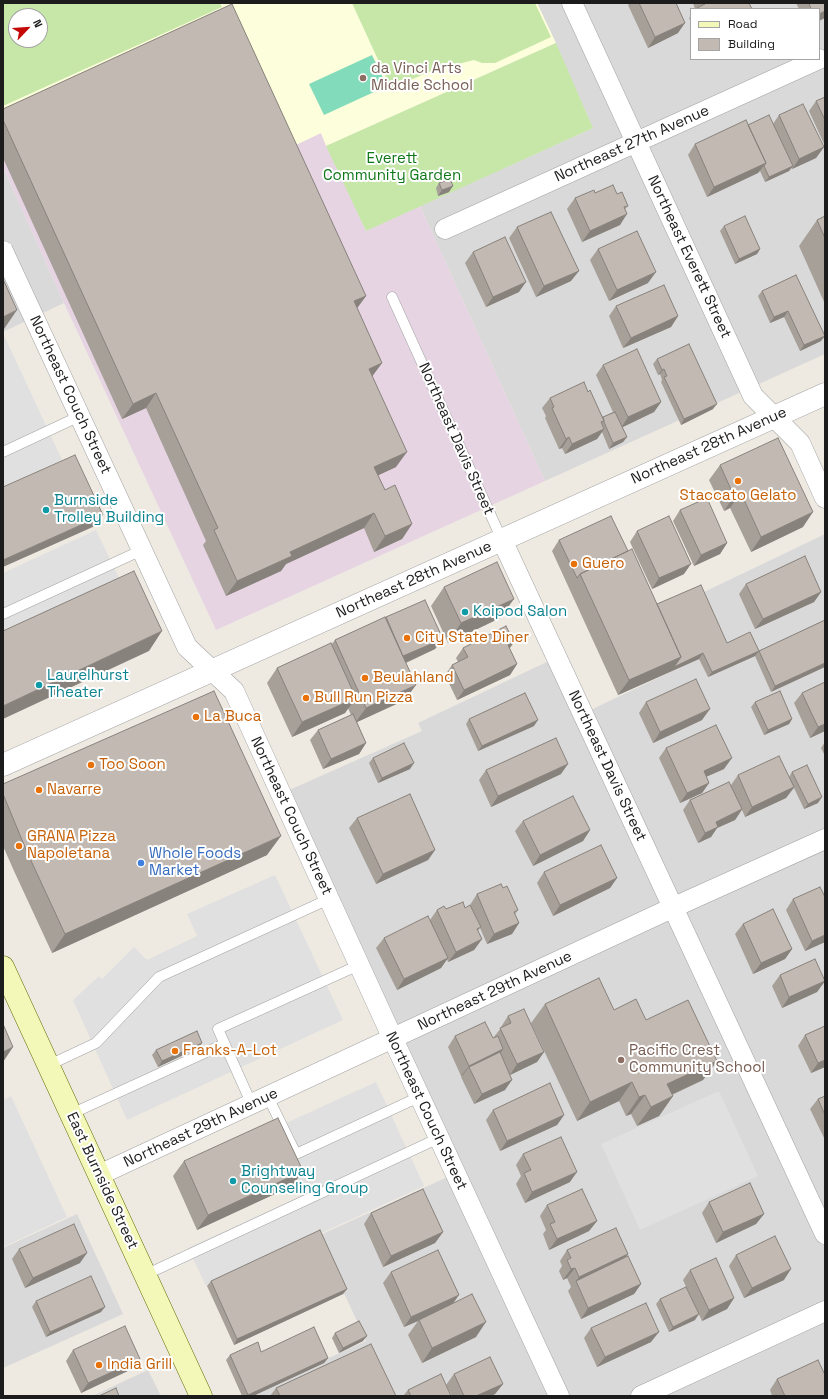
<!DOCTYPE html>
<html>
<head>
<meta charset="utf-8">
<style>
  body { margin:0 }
  #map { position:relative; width:828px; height:1399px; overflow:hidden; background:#eeeae2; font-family:"Space Grotesk",sans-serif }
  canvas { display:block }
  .frame { position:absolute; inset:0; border:4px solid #1c1c1c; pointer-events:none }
  .legend { position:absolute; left:690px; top:8px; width:130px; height:52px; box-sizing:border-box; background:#fff; border:1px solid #a4a4a4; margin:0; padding:5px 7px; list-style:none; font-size:12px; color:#1c1c1c }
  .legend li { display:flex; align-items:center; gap:8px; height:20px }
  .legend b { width:20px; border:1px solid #a4a4a4 }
  .north { position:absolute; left:8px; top:8px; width:40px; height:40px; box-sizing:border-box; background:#fff; border:1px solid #a4a4a4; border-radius:50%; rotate:65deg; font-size:11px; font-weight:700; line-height:16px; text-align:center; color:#1c1c1c }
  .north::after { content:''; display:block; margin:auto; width:14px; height:18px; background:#c30806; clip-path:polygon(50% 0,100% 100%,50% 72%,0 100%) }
</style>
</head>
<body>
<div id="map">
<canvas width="828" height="1399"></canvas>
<div class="frame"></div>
<ul class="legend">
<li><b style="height:5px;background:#f3f7b7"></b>Road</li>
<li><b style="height:11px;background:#c2bab2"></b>Building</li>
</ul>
<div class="north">N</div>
</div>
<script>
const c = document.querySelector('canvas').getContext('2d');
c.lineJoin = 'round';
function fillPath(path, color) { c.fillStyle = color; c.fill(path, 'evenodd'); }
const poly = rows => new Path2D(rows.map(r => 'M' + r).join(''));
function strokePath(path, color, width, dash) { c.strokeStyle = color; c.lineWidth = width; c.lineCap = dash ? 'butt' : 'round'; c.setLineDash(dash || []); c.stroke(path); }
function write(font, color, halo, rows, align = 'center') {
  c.font = font + ' "Space Grotesk",sans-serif'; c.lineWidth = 4; c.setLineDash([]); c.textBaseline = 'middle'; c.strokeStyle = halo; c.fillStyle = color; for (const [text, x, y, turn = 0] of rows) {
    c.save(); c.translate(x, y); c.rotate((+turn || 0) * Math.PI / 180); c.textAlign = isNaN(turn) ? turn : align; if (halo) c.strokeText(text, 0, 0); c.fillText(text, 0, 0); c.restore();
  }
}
fillPath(poly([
  [537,3,825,3,825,354,545,481,420,206,593,128],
  [691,9,819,9,819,59,691,59],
  [3,167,64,303,3,332],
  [825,534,825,1396,250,1396,250,1394,366,1341,318,1236,452,1175,278,795,422,731,418,723,553,659,580,715,725,646,700,594],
  [77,1214,123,1314,3,1368,3,1248],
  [148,1370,161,1396,92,1396]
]), '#dad9d9');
fillPath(poly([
  [3,113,283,151,321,133,366,231,420,206,545,481,216,630,64,303,3,167]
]), '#e6d4e3');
fillPath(poly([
  [3,3,537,3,556,43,326,146,321,133,283,151,3,113],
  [16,16,40,16,40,40,16,40]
]), '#fdfedb');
fillPath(poly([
  [3,3,220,3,222,7,3,106],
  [16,16,40,16,40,40,16,40],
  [352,3,535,3,551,37,495,63,482,63,474,60,434,70,391,88],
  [556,43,593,128,366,231,326,146]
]), '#c7e7a9');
fillPath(poly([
  [372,55,387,86,324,115,309,84]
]), '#82dbba');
fillPath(poly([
  [3,333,62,460,3,487],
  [96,530,122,584,3,638,3,573],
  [275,875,343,1020,127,1120,73,1000,99,976,102,979,134,947,147,960,197,936,187,914],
  [376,1082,424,1186,206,1286,188,1248,301,1196,271,1130],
  [719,1091,758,1176,640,1230,601,1144],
  [11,1096,67,1217,3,1247,3,1100]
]), '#e0e0e0');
const service = poly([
  [392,297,502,540],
  [3,452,80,416],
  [3,614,142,550],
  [49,1065,96,1043,159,977,329,899],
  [268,1097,296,1154,419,1097],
  [252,1105,218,1029,359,965],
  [71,1114,224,1044],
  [145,1275,439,1138]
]);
const minor = poly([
  [572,3,753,396,800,443,825,498],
  [445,229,819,59],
  [3,251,187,647,234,691,393,1039,559,1396],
  [502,540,825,1234],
  [99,1175,672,908,825,839],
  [641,1396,825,1311]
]);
const tertiary = poly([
  [3,765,825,394]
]);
const secondary = poly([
  [3,967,201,1396]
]);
strokePath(service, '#a3a3a3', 11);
strokePath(minor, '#a3a3a3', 21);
strokePath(tertiary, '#a3a3a3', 23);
strokePath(secondary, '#636f08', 23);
strokePath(service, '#fff', 10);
strokePath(minor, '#fff', 20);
strokePath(tertiary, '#fff', 22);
strokePath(secondary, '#f3f7b7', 22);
fillPath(poly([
  [630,3,676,3,678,33,648,48,628,5],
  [693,3,749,3,752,9,695,9],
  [796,3,825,3,819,9,799,9],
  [691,16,691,22,689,18],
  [825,97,825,146,809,111,816,101],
  [3,109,366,296,357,308,382,363,372,376,396,467,378,475,385,490,412,524,402,539,374,552,364,528,286,564,281,571,226,596,203,545,206,541,146,408,122,419,3,158],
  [779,115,824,147,816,158,792,169,791,168,789,171,765,182,760,171,758,173,707,197,688,155,695,144,748,125,773,124],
  [439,183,449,192,438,196,436,188],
  [595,193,617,194,628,206,625,209,620,225,582,242,567,209,575,198],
  [825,216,825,304,799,246,817,220],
  [724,226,760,249,757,254,735,264,720,231],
  [517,227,571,281,536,297,509,238],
  [598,249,648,283,609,301,590,260],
  [473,252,519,292,486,307,465,263],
  [796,275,821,341,800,351,784,317,770,323,758,296,762,291],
  [616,306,678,316,671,327,623,348,609,316],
  [657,359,713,409,681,425,661,382,662,380,660,374,658,375,653,364],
  [603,365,661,402,654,412,622,427,627,437,623,442,609,449,602,432,597,439,565,454,562,448,559,449,545,418,546,416,542,408,550,398,588,392,603,417,613,412,596,375],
  [720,465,803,527,751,552,730,508,724,511,709,480],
  [680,510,727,543,720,554,694,566,673,521],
  [637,531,684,574,652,589,630,542],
  [559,540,628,551,657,604,727,643,759,651,825,620,771,692,755,656,708,677,699,659,618,695,552,551],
  [746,584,821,592,814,602,755,629,739,594],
  [444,587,500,618,448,643,431,606],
  [386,617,443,639,435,649,406,663,405,700,357,722,366,743,359,754,323,769,310,740,318,730,351,715,348,708,345,713,292,737,267,683,277,668,331,645,335,640],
  [514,642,509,649,517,664,510,675,457,700,445,675,452,665,458,662,456,658,463,648],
  [825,682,825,731,810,738,794,703,802,693],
  [646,702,702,720,653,743,639,713],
  [755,702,792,719,789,724,764,735,751,707],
  [469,719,534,726,478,751,466,724],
  [825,742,825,756,821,748],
  [666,748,724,769,706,777,709,783,702,793,680,803,659,758],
  [373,758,410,769,378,783,369,763],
  [486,770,561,774,491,807,479,780],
  [792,772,818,803,804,809,794,788,786,798,745,817,742,810,735,820,717,828,711,837,698,843,683,810,690,800,731,785,738,775,789,777],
  [3,784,267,855,52,953,14,871,3,846],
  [357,818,435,850,428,860,376,884,349,828],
  [523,821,590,830,583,841,533,866,515,831],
  [544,872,617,878,610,888,553,916,537,883],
  [503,888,518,910,515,914,519,923,512,934,487,944,480,928,478,931,482,939,474,950,448,962,447,959,441,968,397,990,376,948,384,938,430,920,437,910,465,908,470,905,477,894],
  [825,897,825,942,805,951,786,910,793,899],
  [743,924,792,949,785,959,753,974,735,934],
  [780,975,825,981,817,992,782,1008,772,986],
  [545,1004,614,1010,646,1020,717,1061,703,1080,672,1095,673,1096,659,1116,637,1126,631,1114,626,1116,619,1101,577,1121,531,1023],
  [508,1016,544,1052,537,1062,510,1075,505,1090,474,1104,461,1077,462,1076,461,1076,448,1047,455,1036,493,1038,501,1028,501,1027],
  [825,1026,825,1067,811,1073,798,1046,805,1035],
  [198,1048,158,1067,152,1055,156,1050],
  [825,1096,825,1140,810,1109,818,1099],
  [493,1110,564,1115,557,1125,500,1151,486,1120],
  [523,1154,570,1182,525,1203,516,1184,521,1176,516,1165],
  [184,1161,303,1171,292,1186,197,1230,173,1176],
  [709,1202,764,1214,756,1224,716,1243,702,1213],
  [547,1205,597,1221,589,1231,549,1250,543,1234,546,1230,540,1216],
  [371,1213,443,1232,435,1243,383,1267,364,1224],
  [19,1249,80,1263,25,1288,12,1259],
  [567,1250,628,1254,625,1257,641,1284,634,1294,581,1319,568,1291,571,1287,567,1278,563,1280,559,1271,562,1266,560,1261],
  [736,1255,784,1280,744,1298,729,1266],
  [690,1270,734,1298,727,1309,702,1321,683,1280],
  [391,1272,453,1303,476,1337,422,1363,408,1335,418,1321,404,1327,383,1283],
  [211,1281,347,1289,343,1294,234,1345,207,1286],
  [660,1299,695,1320,669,1332,656,1304],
  [36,1301,101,1312,46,1337,32,1307],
  [591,1328,651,1342,597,1367,584,1338],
  [335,1333,363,1341,339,1353,332,1338],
  [73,1350,140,1359,132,1369,81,1393,66,1361],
  [261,1352,328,1358,324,1363,253,1396,242,1396,226,1360,230,1355],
  [454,1374,503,1384,495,1394,491,1396,452,1396,446,1385],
  [777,1379,825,1396,772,1396,770,1390],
  [276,1388,396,1396,270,1396],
  [408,1390,451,1396,403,1396]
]), '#a7a099');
fillPath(poly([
  [825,11,825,18,819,21,819,14],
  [685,23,678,33,648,48,655,37],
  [824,147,816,158,792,169,799,159],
  [766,163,758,173,707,197,714,187],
  [793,166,789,171,765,182,769,177],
  [453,186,449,192,438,196,442,190],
  [627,214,620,225,582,242,590,231],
  [760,249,757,254,735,264,739,259],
  [579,271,571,281,536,297,544,286],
  [656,272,648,283,609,301,617,290],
  [526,282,519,292,486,307,493,297],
  [366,296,355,311,354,301],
  [17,310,4,329,3,330,3,317],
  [788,311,784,317,770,323,774,317],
  [678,316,671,327,623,348,631,338],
  [825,336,821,341,800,351,804,345],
  [382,363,371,378,369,369],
  [664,369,660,374,658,375,662,370],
  [156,393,146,408,122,419,133,404],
  [661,402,654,412,621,428,628,417],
  [717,404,713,409,681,425,684,419],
  [604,429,597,439,565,454,572,444],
  [569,437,562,448,559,449,566,439],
  [627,437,623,442,609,449,613,443],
  [407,452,396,467,364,482,374,467],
  [741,493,730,508,724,511,734,496],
  [813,512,803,527,751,552,761,537],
  [374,513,364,528,286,564,281,571,226,596,237,581,290,552],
  [103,515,95,526,3,567,3,560],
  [412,524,402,539,374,552,385,536],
  [727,543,720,554,694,566,701,555],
  [691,564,684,574,652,589,659,578],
  [821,592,814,602,755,629,763,619],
  [514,599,500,618,448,643,461,623],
  [162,631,149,651,3,719,3,706],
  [443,639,435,649,396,667,403,656],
  [514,642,507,652,508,645],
  [759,651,755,656,708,677,712,672],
  [703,653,699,659,618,695,629,680,681,657],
  [825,663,825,667,771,692,775,686],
  [517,664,510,675,457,700,464,690],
  [416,685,405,700,355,723,366,708],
  [356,698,345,713,292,737,302,722],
  [710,709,702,720,653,743,660,732],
  [792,719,789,724,764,735,768,730],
  [538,720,534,726,478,751,482,746],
  [825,724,825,731,810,738,818,727],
  [366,743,359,754,323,769,331,759],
  [732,758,724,769,696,781,704,771],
  [414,763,410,769,378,783,382,778],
  [568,764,561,774,491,807,498,796],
  [709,783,702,793,680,803,687,793],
  [794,787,786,798,745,817,752,807],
  [822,797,818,803,804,809,808,804],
  [742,809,735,820,717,828,711,837,698,843,705,833,716,822],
  [590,830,583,841,533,866,540,855],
  [281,836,267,855,52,953,65,934],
  [435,850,428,860,376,884,383,874],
  [617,878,610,888,553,916,560,905],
  [519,923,512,934,487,944,494,934],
  [825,935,825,942,805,951,812,941],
  [482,939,474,950,448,962,456,952],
  [792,949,785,959,753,974,761,963],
  [448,958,441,968,397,990,404,979],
  [825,981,817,992,782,1008,789,997],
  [202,1043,198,1048,158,1067,162,1061],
  [13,1047,3,1062,3,1052],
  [503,1049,496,1060,469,1067,462,1076,461,1076,469,1066],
  [544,1052,537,1062,510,1075,517,1064],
  [825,1060,825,1067,811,1073,818,1063],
  [717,1061,703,1080,653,1103,667,1084],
  [512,1080,505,1090,474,1104,482,1094],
  [632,1082,619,1101,577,1121,590,1102],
  [645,1095,631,1114,626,1116,639,1097],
  [673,1096,659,1116,637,1126,651,1107],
  [564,1115,557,1125,500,1151,507,1141],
  [303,1171,292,1186,197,1230,208,1215],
  [577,1172,570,1182,525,1203,532,1192],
  [764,1214,756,1224,716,1243,723,1232],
  [597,1221,589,1231,549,1250,557,1239],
  [443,1232,435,1243,383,1267,391,1256],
  [87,1253,80,1263,25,1288,33,1278],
  [628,1254,620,1264,576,1281,579,1277],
  [575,1268,567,1278,563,1280,571,1269],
  [791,1269,784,1280,744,1298,752,1288],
  [641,1284,634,1294,581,1319,588,1308],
  [347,1289,343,1294,234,1345,237,1339],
  [459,1295,452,1305,419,1320,418,1321,404,1327,411,1317],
  [734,1298,727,1309,702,1321,709,1310],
  [105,1307,101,1312,46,1337,50,1332],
  [699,1314,695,1320,669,1332,673,1327],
  [486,1322,476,1337,422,1363,432,1348],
  [659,1332,651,1342,597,1367,605,1357],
  [367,1336,363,1341,339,1353,343,1348],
  [328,1358,324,1363,253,1396,247,1396,248,1395],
  [140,1359,132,1369,81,1393,88,1383],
  [503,1384,495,1394,491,1396,476,1396]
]), '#88827d');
const building = poly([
  [639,3,676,3,685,23,655,37,639,3],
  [704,3,749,3,752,9,697,9,697,8,705,4,704,3],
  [809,3,825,3,825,11,819,14,819,9,811,9,809,3],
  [232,4,366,296,354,301,382,363,369,369,407,452,374,467,385,490,395,485,412,524,385,536,374,513,290,552,292,556,237,581,214,530,218,528,156,393,133,404,3,120,3,109,232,4],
  [825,97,825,120,816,101,825,97],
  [803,104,824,147,799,159,779,115,803,104],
  [769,115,793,166,769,177,764,166,766,163,748,125,769,115],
  [746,120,766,163,714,187,695,144,746,120],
  [450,179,453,186,442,190,439,183,450,179],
  [613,185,617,194,622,192,628,206,624,207,627,214,590,231,575,198,594,190,595,193,613,185],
  [551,212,579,271,544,286,517,227,551,212],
  [745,216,760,249,739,259,724,226,745,216],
  [825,216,825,238,817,220,825,216],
  [637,231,656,272,617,290,598,249,637,231],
  [505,237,526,282,493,297,473,252,505,237],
  [796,275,825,336,804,345,788,311,774,317,762,291,796,275],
  [3,279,17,310,3,317,3,279],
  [664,285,678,316,631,338,616,306,664,285],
  [689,344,717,404,684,419,664,377,667,376,664,369,662,370,657,359,689,344],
  [637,349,661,402,628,417,603,365,637,349],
  [584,382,588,392,590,390,604,421,601,422,604,429,572,444,569,437,566,439,552,408,554,407,550,398,584,382],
  [615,412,627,437,613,443,604,422,604,421,603,417,615,412],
  [778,438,813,512,761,537,741,493,734,496,720,465,778,438],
  [75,455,103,515,3,560,3,487,75,455],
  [707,498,727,543,701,555,680,510,707,498],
  [611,516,628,551,580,574,577,578,559,540,611,516],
  [669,516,691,564,659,578,637,531,669,516],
  [632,549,681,657,629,680,580,574,632,549],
  [805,556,821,592,763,619,746,584,805,556],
  [497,562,514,599,461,623,444,587,497,562],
  [134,571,162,631,3,706,3,631,134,571],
  [701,585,727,643,750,632,759,651,712,672,703,653,674,667,681,657,657,604,701,585],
  [425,600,443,639,403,656,386,617,425,600],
  [385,617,416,685,366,708,335,640,385,617],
  [825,620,825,663,775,686,759,651,825,620],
  [506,626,514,642,508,645,517,664,464,690,452,665,468,657,463,648,506,626],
  [331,643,356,698,302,722,277,668,331,643],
  [696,679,710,709,660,732,646,702,696,679],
  [825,682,825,724,818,727,802,693,825,682],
  [214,691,281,836,65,934,27,852,3,794,3,784,214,691],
  [780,691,792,719,768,730,755,702,780,691],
  [525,693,538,720,482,746,469,719,525,693],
  [353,714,366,743,331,759,318,730,353,714],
  [716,725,732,758,704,771,709,783,687,793,666,748,716,725],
  [556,738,568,764,498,796,486,770,556,738],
  [404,743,414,763,382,778,373,758,404,743],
  [779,756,794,787,752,807,738,775,779,756],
  [807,765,822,797,808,804,792,772,807,765],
  [729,782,742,809,716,822,718,827,705,833,690,800,729,782],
  [410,794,435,850,383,874,357,818,410,794],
  [573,796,590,830,540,855,523,821,573,796],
  [601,845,617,878,560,905,544,872,601,845],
  [501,884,503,888,507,886,518,910,514,912,519,923,494,934,477,894,501,884],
  [820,887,825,897,825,935,812,941,793,899,820,887],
  [463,902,465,908,470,905,481,927,477,929,482,939,456,952,437,910,444,906,446,909,463,902],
  [773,909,792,949,761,963,743,924,773,909],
  [428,916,448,958,404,979,384,938,428,916],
  [815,959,825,981,789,997,780,975,815,959],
  [599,978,614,1010,636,999,646,1020,688,1000,717,1061,667,1084,673,1096,651,1107,645,1095,639,1097,632,1082,590,1102,545,1004,599,978],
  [524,1009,544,1052,517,1064,500,1028,511,1023,508,1016,524,1009],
  [485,1022,493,1038,498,1036,503,1049,469,1066,455,1036,485,1022],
  [3,1024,13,1047,3,1052,3,1024],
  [825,1026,825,1060,818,1063,805,1035,825,1026],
  [197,1031,202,1043,162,1061,156,1050,197,1031],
  [500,1052,512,1080,482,1094,469,1067,500,1052],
  [550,1083,564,1115,507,1141,493,1110,550,1083],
  [825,1096,825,1115,818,1099,825,1096],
  [278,1118,303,1171,208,1215,184,1161,278,1118],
  [561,1137,577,1172,532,1192,524,1173,531,1170,523,1154,561,1137],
  [750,1183,764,1214,723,1232,709,1202,750,1183],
  [423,1189,443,1232,391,1256,371,1213,423,1189],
  [582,1189,597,1221,557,1239,550,1224,555,1222,547,1205,582,1189],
  [74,1224,87,1253,33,1278,19,1249,74,1224],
  [616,1228,628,1254,579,1277,575,1268,571,1269,567,1260,571,1258,567,1250,616,1228],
  [320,1230,347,1289,237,1339,211,1281,320,1230],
  [775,1236,791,1269,752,1288,736,1255,775,1236],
  [438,1250,459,1295,411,1317,391,1272,438,1250],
  [628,1256,641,1284,588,1308,576,1281,628,1256],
  [716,1258,734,1298,709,1310,690,1270,716,1258],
  [91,1276,105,1307,50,1332,36,1301,91,1276],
  [686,1287,699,1314,673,1327,660,1299,686,1287],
  [472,1294,486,1322,432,1348,419,1320,472,1294],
  [646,1303,659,1332,605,1357,591,1328,646,1303],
  [359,1321,367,1336,343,1348,335,1333,359,1321],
  [125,1326,140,1359,88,1383,73,1350,125,1326],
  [314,1327,328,1358,248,1395,230,1355,258,1342,261,1352,314,1327],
  [371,1344,396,1396,280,1396,276,1388,371,1344],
  [490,1357,503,1384,476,1396,464,1396,454,1374,490,1357],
  [818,1360,825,1375,825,1395,823,1396,785,1396,777,1379,818,1360],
  [441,1374,451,1396,411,1396,408,1390,441,1374],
  [116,1388,119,1396,99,1396,116,1388]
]);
fillPath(building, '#c2bab2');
strokePath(building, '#88827d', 1);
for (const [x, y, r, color] of [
  [363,78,4,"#8d6e63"],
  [738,481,4,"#e8710a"],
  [46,510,4,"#0f9aa8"],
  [574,564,4,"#e8710a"],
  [465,612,4,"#0f9aa8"],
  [407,638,4,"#e8710a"],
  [365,678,4,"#e8710a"],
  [39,685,4,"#0f9aa8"],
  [306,698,4,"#e8710a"],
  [196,717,4,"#e8710a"],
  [91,765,4,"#e8710a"],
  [39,790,4,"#e8710a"],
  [19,846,4,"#e8710a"],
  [141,863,4,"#3f7fe0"],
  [175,1051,4,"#e8710a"],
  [621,1060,4,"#8d6e63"],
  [233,1181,4,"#0f9aa8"],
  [99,1365,4,"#e8710a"]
]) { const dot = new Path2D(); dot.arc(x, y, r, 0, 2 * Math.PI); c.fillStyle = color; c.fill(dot); strokePath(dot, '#fff', 1.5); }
write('15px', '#785e54', '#fff', [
  ["da Vinci Arts",371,69],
  ["Middle School",371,86],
  ["Pacific Crest",629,1051],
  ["Community School",629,1068]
], 'left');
write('15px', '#1c1c1c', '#fff', [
  ["Northeast 27th Avenue",632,144,-24],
  ["Northeast Everett Street",689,257,65],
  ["Northeast Couch Street",70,395,65],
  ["Northeast Davis Street",456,439,66],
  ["Northeast 28th Avenue",709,446,-24],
  ["Northeast 28th Avenue",414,580,-24],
  ["Northeast Davis Street",607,766,65],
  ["Northeast Couch Street",291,816,65],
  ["Northeast 29th Avenue",495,991,-25],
  ["Northeast Couch Street",426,1111,65],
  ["Northeast 29th Avenue",201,1128,-25],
  ["East Burnside Street",102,1181,65]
]);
write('15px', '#0e7718', '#fff', [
  ["Everett",392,159],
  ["Community Garden",392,176]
]);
write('15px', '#c56008', '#fff', [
  ["Staccato Gelato",738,496,"center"],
  ["Guero",582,564],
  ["City State Diner",415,638],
  ["Beulahland",373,678],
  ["Bull Run Pizza",314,698],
  ["La Buca",204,717],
  ["Too Soon",99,765],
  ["Navarre",47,790],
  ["GRANA Pizza",27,837],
  ["Napoletana",27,854],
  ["Franks-A-Lot",183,1051],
  ["India Grill",107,1365]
], 'left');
write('15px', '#0d838f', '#fff', [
  ["Burnside",54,501],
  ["Trolley Building",54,518],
  ["Koipod Salon",473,612],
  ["Laurelhurst",47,676],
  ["Theater",47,693],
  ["Brightway",241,1172],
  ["Counseling Group",241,1189]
], 'left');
write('15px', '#366cbe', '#fff', [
  ["Whole Foods",149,854],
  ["Market",149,871]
], 'left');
</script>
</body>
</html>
